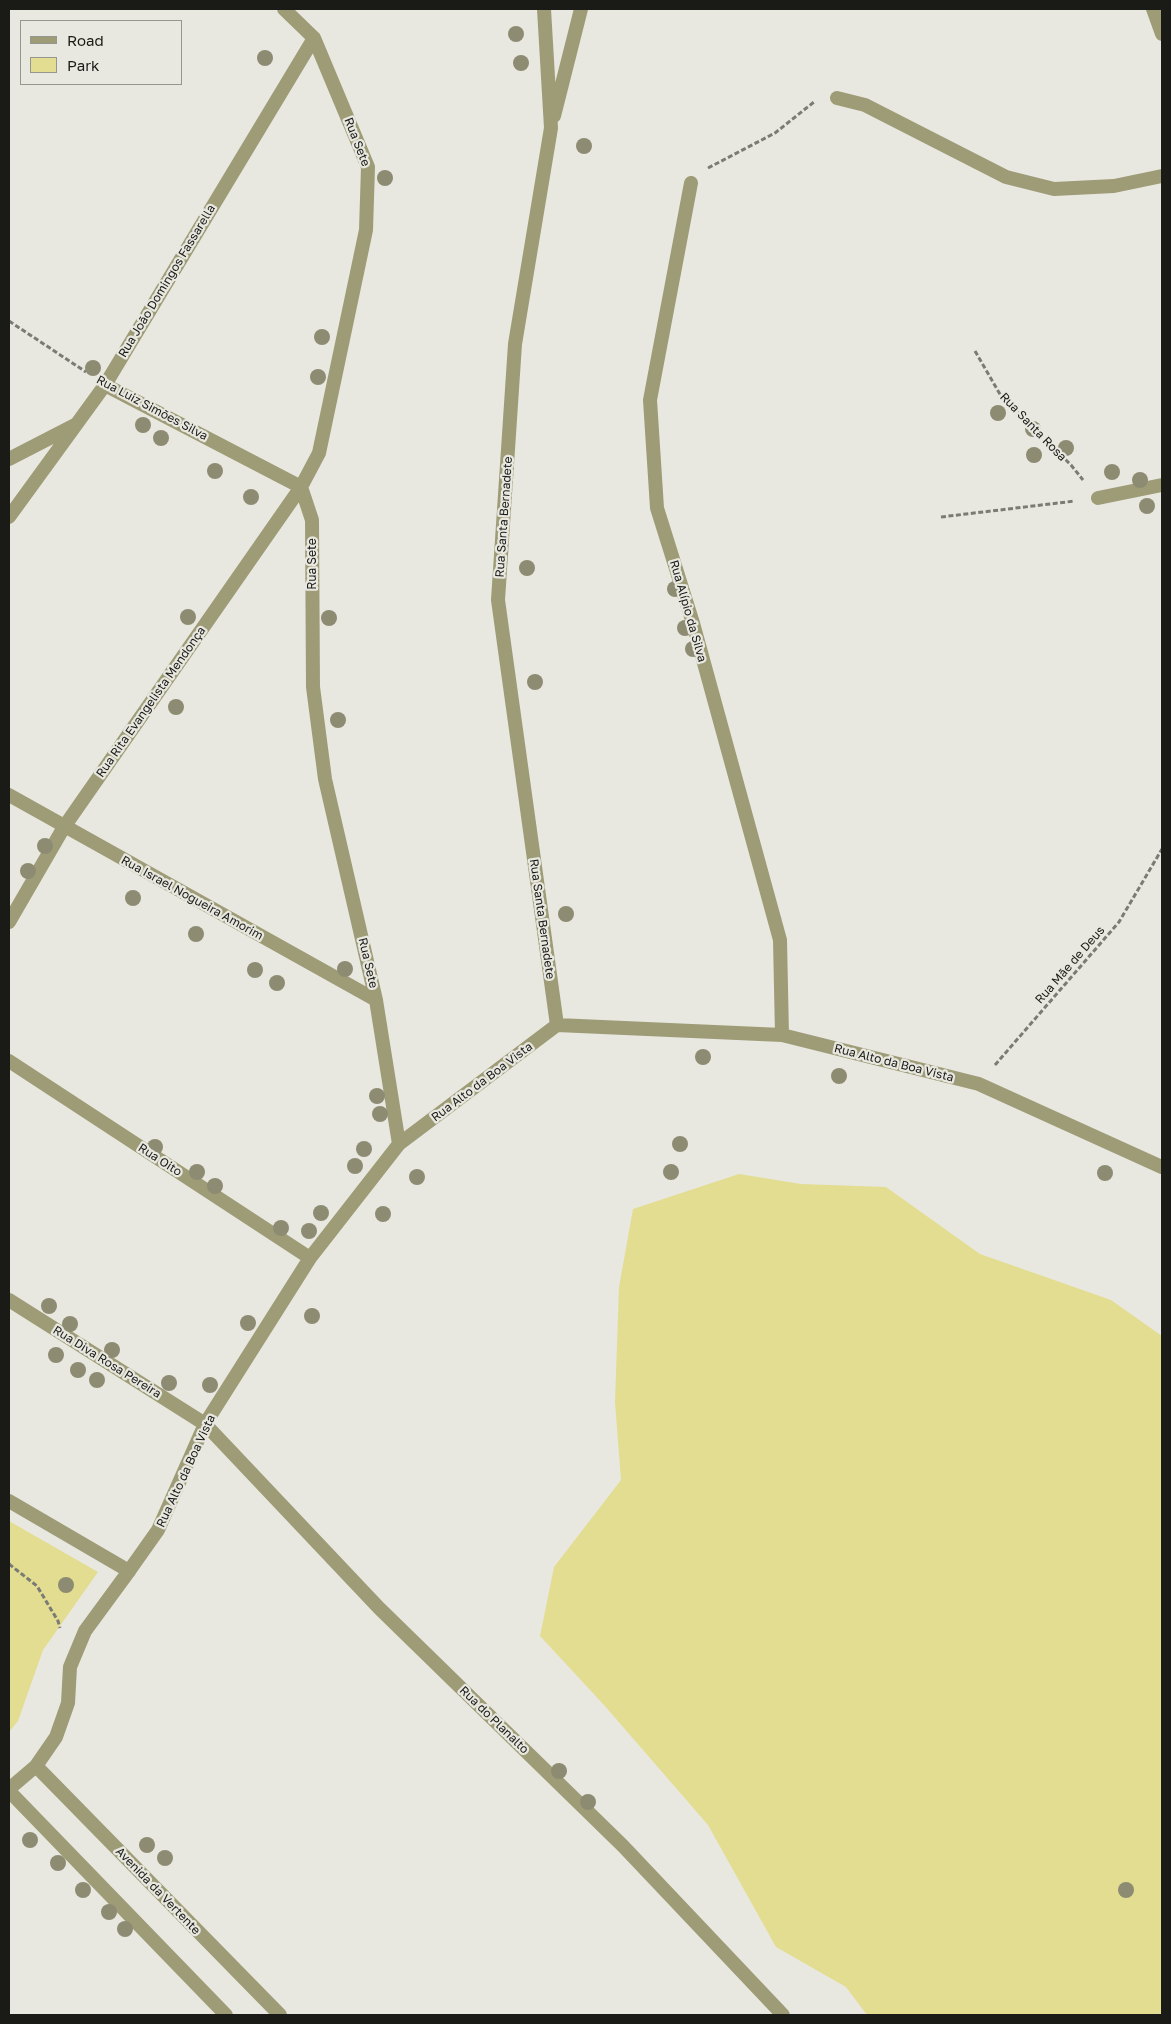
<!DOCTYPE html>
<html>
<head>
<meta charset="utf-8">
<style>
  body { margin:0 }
  #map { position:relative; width:1171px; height:2024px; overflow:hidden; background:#e9e8e0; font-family:"Golos Text",sans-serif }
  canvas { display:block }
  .frame { position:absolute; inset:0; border:10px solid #1a1a17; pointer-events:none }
  .legend { position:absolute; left:20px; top:20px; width:162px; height:65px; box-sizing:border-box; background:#e9e8e0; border:1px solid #969690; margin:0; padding:6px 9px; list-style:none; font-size:15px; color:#1a1a17 }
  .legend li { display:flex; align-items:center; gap:10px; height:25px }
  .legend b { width:25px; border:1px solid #969690 }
</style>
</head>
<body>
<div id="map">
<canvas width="1171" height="2024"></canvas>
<div class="frame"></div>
<ul class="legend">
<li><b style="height:6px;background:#9e9c77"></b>Road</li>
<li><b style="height:14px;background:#e2dd90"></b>Park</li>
</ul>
</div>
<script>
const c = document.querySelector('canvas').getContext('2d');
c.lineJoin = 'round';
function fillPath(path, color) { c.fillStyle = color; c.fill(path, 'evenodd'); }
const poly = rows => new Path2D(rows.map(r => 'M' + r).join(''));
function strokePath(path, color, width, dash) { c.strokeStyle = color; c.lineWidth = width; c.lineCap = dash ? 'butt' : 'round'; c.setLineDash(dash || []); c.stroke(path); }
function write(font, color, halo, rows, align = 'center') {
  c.font = font + ' "Golos Text",sans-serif'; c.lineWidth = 4.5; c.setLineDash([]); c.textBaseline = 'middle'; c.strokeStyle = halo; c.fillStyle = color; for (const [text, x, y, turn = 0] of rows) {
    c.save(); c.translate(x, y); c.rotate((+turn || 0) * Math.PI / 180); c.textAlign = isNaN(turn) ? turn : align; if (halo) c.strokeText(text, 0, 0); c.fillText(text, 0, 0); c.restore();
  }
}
fillPath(poly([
  [739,1174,801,1184,886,1187,980,1254,1111,1300,1162,1336,1162,2015,867,2015,846,1987,776,1947,708,1825,604,1705,540,1636,554,1567,621,1480,615,1402,619,1287,633,1209],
  [9,1521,98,1572,43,1650,18,1721,9,1732]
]), '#e2dd90');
strokePath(poly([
  [708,168,775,133,814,102],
  [9,321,86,372],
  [975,351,1001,396,1071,465,1083,480],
  [941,517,1075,501],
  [995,1065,1119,922,1162,849],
  [9,1564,37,1586,58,1621,60,1628]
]), '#7b7b75', 3, [5, 2.5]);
strokePath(poly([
  [544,9,551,128,515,344,498,600,557,1025],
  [1153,9,1162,34],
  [837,98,865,105,1006,177,1054,189,1114,186,1162,176],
  [554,116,581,9],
  [691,183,650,400,657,508,693,623,780,940,782,1035],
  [105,385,301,487],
  [9,459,75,425],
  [301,487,312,520,313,687,325,779,376,1000,399,1144],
  [1098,498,1162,485],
  [9,517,105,385,314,38],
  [9,795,376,1000],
  [9,922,64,827,301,487,319,453,366,230,368,167,314,38,284,9],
  [9,1061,310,1258],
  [9,1300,205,1424,379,1608,623,1846,783,2015],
  [129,1571,158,1530,205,1424,310,1258,399,1144,557,1025,782,1035,979,1084,1162,1167]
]), '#9e9c77', 14);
strokePath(poly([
  [9,1501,129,1571,85,1631,70,1667,68,1703,56,1737,36,1766,9,1789],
  [36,1766,280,2015],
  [9,1791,226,2015]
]), '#9e9c77', 14);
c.fillStyle = '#8d8b72';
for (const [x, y] of [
  [516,34],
  [265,58],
  [521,63],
  [584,146],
  [385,178],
  [322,337],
  [93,368],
  [318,377],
  [998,413],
  [143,425],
  [1033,429],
  [161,438],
  [1066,448],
  [1034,455],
  [215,471],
  [1112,472],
  [1140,480],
  [251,497],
  [1147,506],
  [527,568],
  [675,589],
  [188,617],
  [329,618],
  [685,628],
  [693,649],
  [535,682],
  [176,707],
  [338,720],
  [45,846],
  [28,871],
  [133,898],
  [566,914],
  [196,934],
  [345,969],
  [255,970],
  [277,983],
  [703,1057],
  [839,1076],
  [377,1096],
  [380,1114],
  [680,1144],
  [155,1147],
  [364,1149],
  [355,1166],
  [197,1172],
  [671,1172],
  [1105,1173],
  [417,1177],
  [215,1186],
  [321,1213],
  [383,1214],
  [281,1228],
  [309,1231],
  [49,1306],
  [312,1316],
  [248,1323],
  [70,1324],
  [112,1350],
  [56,1355],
  [78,1370],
  [97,1380],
  [169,1383],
  [210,1385],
  [66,1585],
  [559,1771],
  [588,1802],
  [30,1840],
  [147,1845],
  [165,1858],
  [58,1863],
  [83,1890],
  [1126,1890],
  [109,1912],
  [125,1929]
]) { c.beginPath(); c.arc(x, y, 8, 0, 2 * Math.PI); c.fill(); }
write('12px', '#1a1a17', '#e9e8e0', [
  ["Rua Sete",357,142,69],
  ["Rua João Domingos Fassarella",167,281,-59],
  ["Rua Luiz Simões Silva",152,408,28],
  ["Rua Santa Rosa",1033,427,46],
  ["Rua Santa Bernadete",504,517,-86],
  ["Rua Sete",312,564,-90],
  ["Rua Alípio da Silva",688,611,74],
  ["Rua Rita Evangelista Mendonça",151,702,-55],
  ["Rua Israel Nogueira Amorim",192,898,29],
  ["Rua Santa Bernadete",542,919,82],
  ["Rua Sete",368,963,77],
  ["Rua Mãe de Deus",1070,965,-49],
  ["Rua Alto da Boa Vista",894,1063,14],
  ["Rua Alto da Boa Vista",482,1082,-37],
  ["Rua Oito",160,1160,33],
  ["Rua Diva Rosa Pereira",107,1362,32],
  ["Rua Alto da Boa Vista",186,1471,-65],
  ["Rua do Planalto",494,1720,44],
  ["Avenida da Vertente",158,1891,46]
]);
</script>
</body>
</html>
